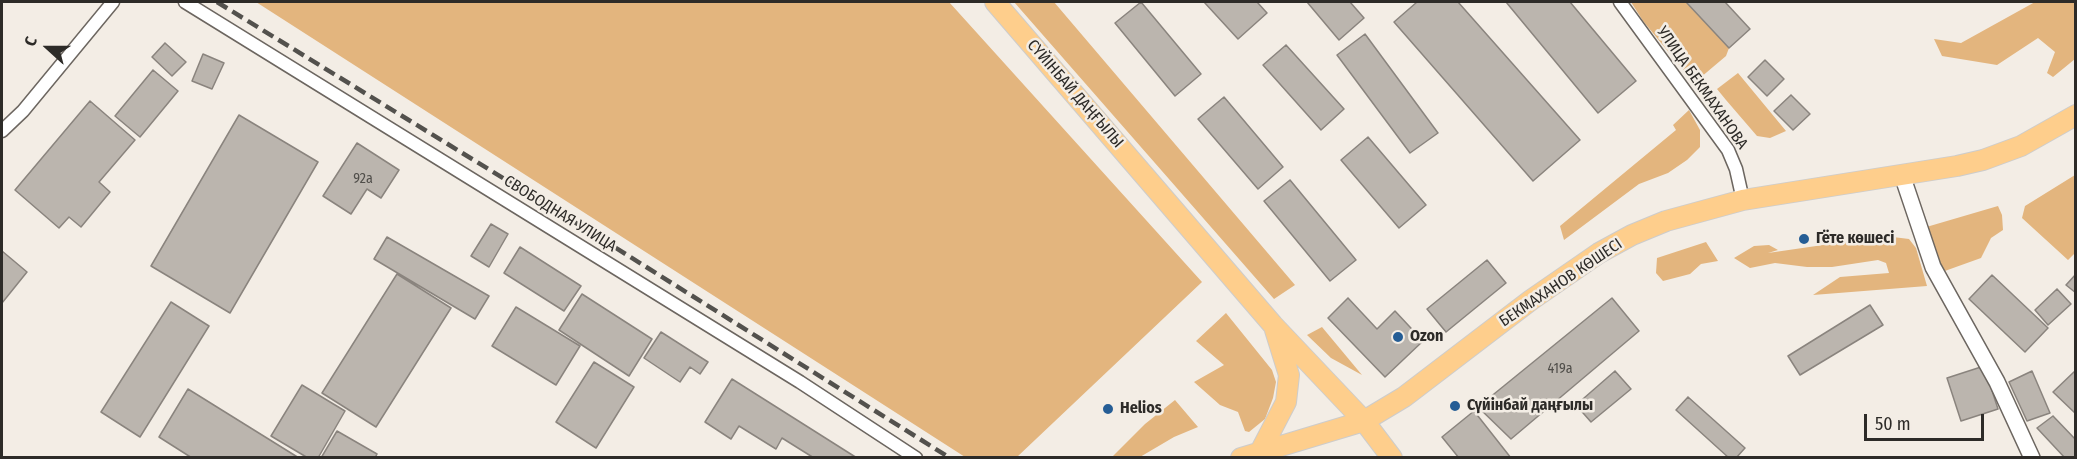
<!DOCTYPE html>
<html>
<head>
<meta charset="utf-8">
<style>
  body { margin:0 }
  #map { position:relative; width:2077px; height:459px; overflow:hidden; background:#f3ede5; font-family:"Fira Sans Condensed",sans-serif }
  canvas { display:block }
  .frame { position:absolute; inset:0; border:3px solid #2d2b28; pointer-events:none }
  .north { position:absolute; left:18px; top:18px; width:60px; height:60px; -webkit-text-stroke:4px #f3ede5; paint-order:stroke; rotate:291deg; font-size:16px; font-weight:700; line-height:24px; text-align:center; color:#2d2b28 }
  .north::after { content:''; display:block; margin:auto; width:21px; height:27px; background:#2d2b28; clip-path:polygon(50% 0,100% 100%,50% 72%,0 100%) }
  .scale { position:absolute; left:1864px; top:414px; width:120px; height:27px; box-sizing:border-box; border:3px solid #2d2b28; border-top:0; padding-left:8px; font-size:18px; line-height:21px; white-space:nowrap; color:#2d2b28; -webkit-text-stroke:4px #f3ede5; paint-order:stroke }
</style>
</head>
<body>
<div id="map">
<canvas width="2077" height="459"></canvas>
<div class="frame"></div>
<div class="north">С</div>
<div class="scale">50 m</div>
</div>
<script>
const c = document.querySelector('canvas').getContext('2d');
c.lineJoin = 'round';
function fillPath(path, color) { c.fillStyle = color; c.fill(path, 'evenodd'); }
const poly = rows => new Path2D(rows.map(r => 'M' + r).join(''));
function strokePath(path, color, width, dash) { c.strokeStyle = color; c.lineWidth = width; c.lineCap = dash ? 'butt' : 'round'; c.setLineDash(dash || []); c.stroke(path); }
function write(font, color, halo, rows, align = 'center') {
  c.font = font + ' "Fira Sans Condensed",sans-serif'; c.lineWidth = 5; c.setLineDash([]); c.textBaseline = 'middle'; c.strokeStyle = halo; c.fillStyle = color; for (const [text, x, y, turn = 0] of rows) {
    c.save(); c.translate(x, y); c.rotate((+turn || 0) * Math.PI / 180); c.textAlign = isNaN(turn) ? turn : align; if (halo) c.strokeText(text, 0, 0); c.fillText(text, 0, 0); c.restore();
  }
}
fillPath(poly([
  [256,2,949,2,1202,282,1017,457,965,457],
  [1014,2,1054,2,1295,285,1274,299],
  [1631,2,1686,2,1729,48,1726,56,1694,83,1643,21],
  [2035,2,2075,2,2075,59,2053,77,2047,73,2055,52,2038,38,1997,65,1942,56,1934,39,1961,43],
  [1738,73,1786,131,1770,138,1757,136,1726,100,1717,89],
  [1689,110,1700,130,1700,147,1687,160,1668,173,1639,184,1564,240,1560,226,1676,130,1673,125],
  [2075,175,2075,253,2068,260,2022,218,2025,206],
  [1998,206,2002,215,2003,230,1991,238,1981,258,1942,272,1923,228],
  [1885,236,1909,239,1916,248,1927,286,1813,295,1840,277,1889,273,1886,263,1878,260,1832,267,1807,267,1775,263,1750,268,1734,258,1754,246,1769,245,1778,250,1768,253],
  [1706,242,1718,261,1701,264,1690,274,1663,281,1656,273,1657,258],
  [1226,313,1272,370,1276,382,1273,398,1265,419,1249,432,1245,431,1238,412,1220,405,1194,382,1224,365,1196,341],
  [1322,327,1362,375,1331,358,1307,335],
  [1175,400,1198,427,1174,437,1140,457,1112,457,1145,424]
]), '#e3b57e');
const building = poly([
  [1141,2,1201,74,1175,96,1115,23,1141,2],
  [1204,2,1257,2,1267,13,1238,39,1204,2],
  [1307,2,1350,2,1364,18,1339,40,1307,2],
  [1417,2,1458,2,1580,140,1533,181,1394,22,1417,2],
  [1506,2,1570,2,1636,81,1598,113,1506,2],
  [1686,2,1725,2,1750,29,1729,48,1686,2],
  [1365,34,1438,133,1410,153,1337,55,1365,34],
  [165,43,186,62,172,76,152,57,165,43],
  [1286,45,1344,109,1321,130,1263,65,1286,45],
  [203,54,224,63,212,89,192,81,203,54],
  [1765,60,1784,79,1767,96,1748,77,1765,60],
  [153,70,178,91,140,137,115,116,153,70],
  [1791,95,1810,114,1793,130,1774,111,1791,95],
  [1224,97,1283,167,1258,189,1198,119,1224,97],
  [90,101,135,140,99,182,110,192,81,227,69,217,59,228,15,190,90,101],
  [239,115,318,162,230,313,151,266,239,115],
  [1368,137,1426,205,1399,228,1341,160,1368,137],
  [357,143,399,170,381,198,367,189,351,214,323,196,357,143],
  [1290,180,1356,260,1330,281,1264,201,1290,180],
  [491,224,508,234,489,267,471,256,491,224],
  [387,237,489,296,475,319,374,259,387,237],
  [520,247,581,286,564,311,504,273,520,247],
  [2,251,27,272,2,303,2,251],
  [1487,260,1506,283,1446,332,1427,309,1487,260],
  [397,274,451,308,376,427,322,393,397,274],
  [2076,274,2076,293,2066,285,2076,274],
  [1992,275,2048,328,2025,352,1969,299,1992,275],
  [2057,289,2071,304,2048,325,2035,310,2057,289],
  [582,294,652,339,629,376,559,330,582,294],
  [1348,298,1377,329,1395,311,1423,341,1385,377,1328,318,1348,298],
  [1612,298,1639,331,1511,439,1478,407,1612,298],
  [171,302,209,326,140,437,101,412,171,302],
  [1870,305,1883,325,1800,375,1788,356,1870,305],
  [516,307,580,346,556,385,492,346,516,307],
  [661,332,708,362,700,374,690,367,680,382,644,358,661,332],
  [594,362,634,387,596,448,556,422,594,362],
  [1984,366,1998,409,1961,421,1947,378,1984,366],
  [2076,370,2076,414,2053,392,2076,370],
  [1615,371,1631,389,1591,422,1576,405,1615,371],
  [2032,371,2050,413,2027,421,2009,382,2032,371],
  [732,379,857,458,814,458,782,438,776,449,739,426,731,439,705,422,732,379],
  [302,385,345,411,318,458,308,458,271,436,302,385],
  [188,389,299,458,192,458,159,437,188,389],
  [1688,397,1745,448,1736,458,1729,458,1676,410,1688,397],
  [1474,411,1511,458,1459,458,1442,437,1474,411],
  [2053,416,2076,440,2075,458,2065,458,2037,428,2053,416],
  [337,431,377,454,375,458,321,458,337,431]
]);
fillPath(building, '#bbb5ae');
strokePath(building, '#8a847e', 1.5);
const minor = poly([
  [185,2,800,382,916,458],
  [1620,2,1728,150,1736,169,1743,200],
  [2,131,23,111,113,2]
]);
const tertiary = poly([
  [1902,175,1933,267,1997,382,2032,458]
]);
const primary = poly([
  [995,2,1273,325,1364,421,1392,458],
  [1261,450,1286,402,1289,375,1275,330],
  [1241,458,1364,421,1404,397,1531,300,1599,253,1632,235,1666,221,1743,200,1957,166,1983,160,2021,146,2076,115]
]);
strokePath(minor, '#6c6660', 15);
strokePath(tertiary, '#6c6660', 18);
strokePath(primary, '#cdcccb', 22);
strokePath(minor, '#fff', 12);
strokePath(tertiary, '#fff', 15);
strokePath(primary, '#fece8c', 20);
strokePath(poly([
  [217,2,589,231,950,458]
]), '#53514d', 4.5, [12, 6]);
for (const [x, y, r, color] of [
  [1804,239,6,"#255d95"],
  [1398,337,6,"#255d95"],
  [1455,406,6,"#255d95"],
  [1108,409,6,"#255d95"]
]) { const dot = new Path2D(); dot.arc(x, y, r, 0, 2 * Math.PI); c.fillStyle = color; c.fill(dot); strokePath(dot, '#f3ede5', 2); }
write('14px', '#504e4a', null, [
  ["92а",363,179],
  ["419а",1560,369]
]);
write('16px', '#2d2b28', '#f3ede5', [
  ["УЛИЦА БЕКМАХАНОВА",1702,88,55],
  ["СҮЙІНБАЙ ДАҢҒЫЛЫ",1075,94,49],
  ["СВОБОДНАЯ УЛИЦА",560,214,32],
  ["БЕКМАХАНОВ КӨШЕСІ",1561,283,-34]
]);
write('bold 16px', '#2d2b28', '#f3ede5', [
  ["Гёте көшесі",1816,239],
  ["Ozon",1410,337],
  ["Сүйінбай даңғылы",1467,406],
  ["Helios",1120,409]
], 'left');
</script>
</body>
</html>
